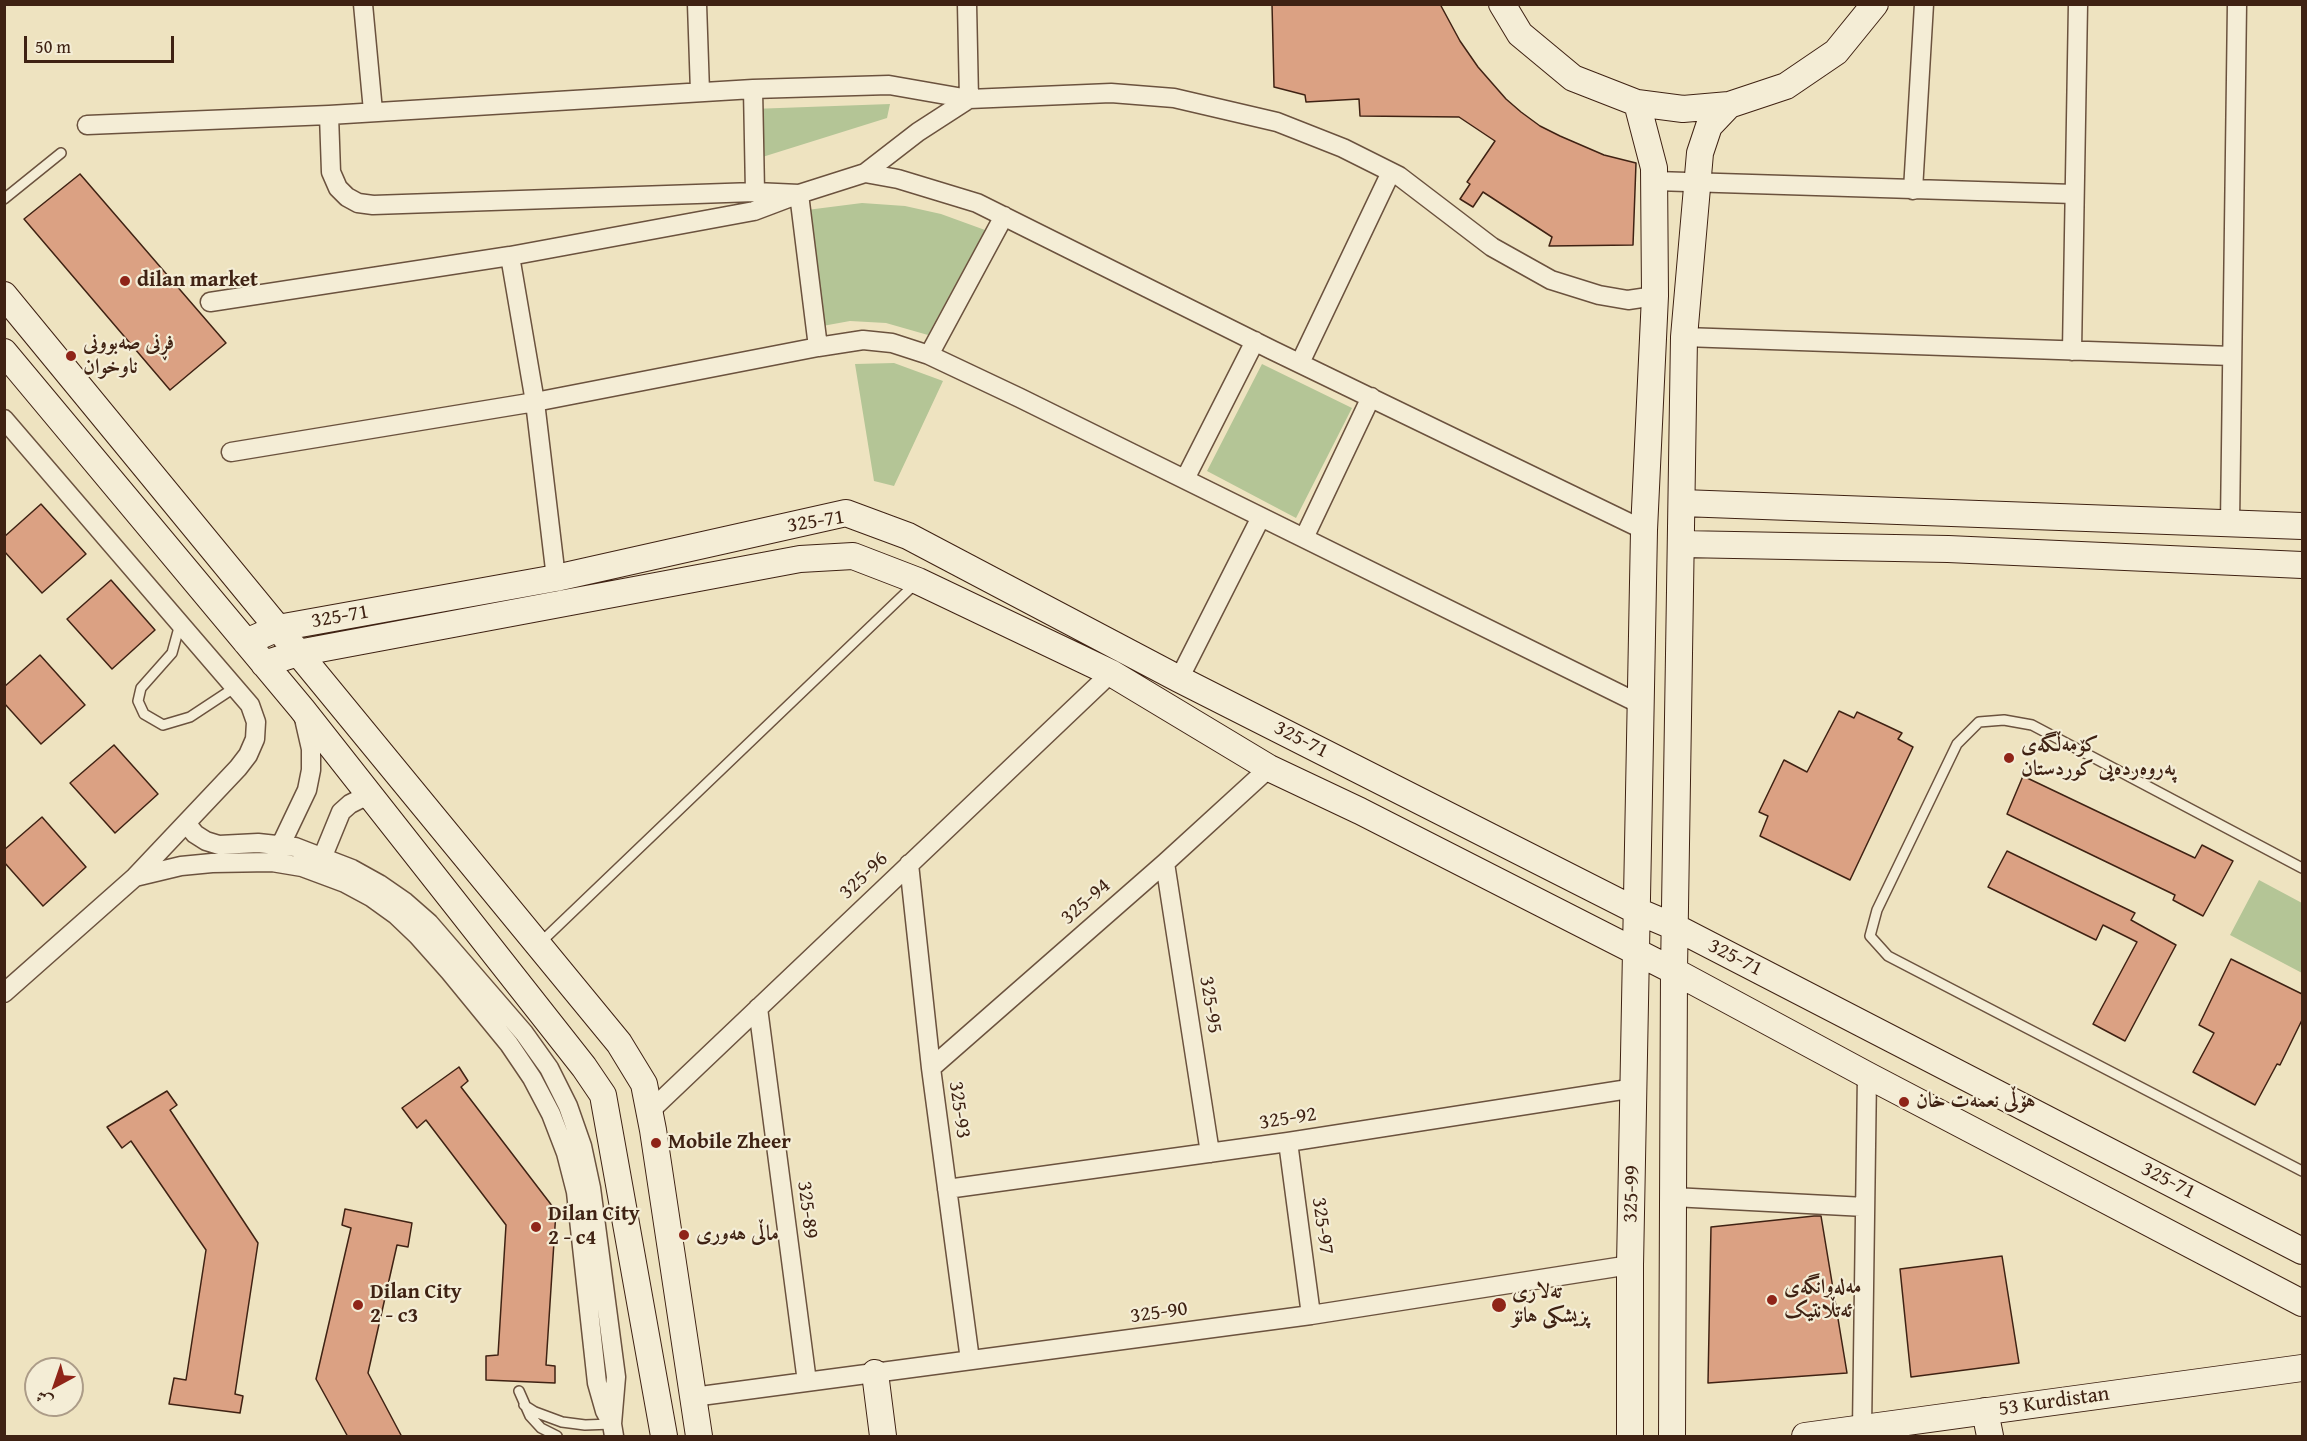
<!DOCTYPE html>
<html>
<head>
<meta charset="utf-8">
<style>
  body { margin:0 }
  #map { position:relative; width:2307px; height:1441px; overflow:hidden; background:#eee3c0; font-family:"Gentium Book Plus",Amiri,serif }
  canvas { display:block }
  .frame { position:absolute; inset:0; border:6px solid #3f2213; pointer-events:none }
  .north { position:absolute; left:24px; top:1357px; width:60px; height:60px; box-sizing:border-box; background:#f4edd6; border:2px solid #ac9c88; border-radius:50%; rotate:220deg; font-size:16px; font-weight:700; line-height:24px; text-align:center; color:#3f2213 }
  .north::after { content:''; display:block; margin:auto; width:21px; height:27px; background:#8f2418; clip-path:polygon(50% 0,100% 100%,50% 72%,0 100%) }
  .scale { position:absolute; left:24px; top:36px; width:150px; height:27px; box-sizing:border-box; border:3px solid #3f2213; border-top:0; padding-left:8px; font-size:18px; line-height:21px; white-space:nowrap; color:#3f2213; -webkit-text-stroke:4px #f4edd6; paint-order:stroke }
</style>
</head>
<body>
<div id="map">
<canvas width="2307" height="1441"></canvas>
<div class="frame"></div>
<div class="north">ش</div>
<div class="scale">50 m</div>
</div>
<script>
const c = document.querySelector('canvas').getContext('2d');
c.lineJoin = 'round';
function fillPath(path, color) { c.fillStyle = color; c.fill(path, 'evenodd'); }
const poly = rows => new Path2D(rows.map(r => 'M' + r).join(''));
function strokePath(path, color, width, dash) { c.strokeStyle = color; c.lineWidth = width; c.lineCap = dash ? 'butt' : 'round'; c.setLineDash(dash || []); c.stroke(path); }
function write(font, color, halo, rows, align = 'center') {
  c.font = font + ' "Gentium Book Plus",Amiri,serif'; c.lineWidth = 4.5; c.setLineDash([]); c.textBaseline = 'middle'; c.strokeStyle = halo; c.fillStyle = color; for (const [text, x, y, turn = 0] of rows) {
    c.save(); c.translate(x, y); c.rotate((+turn || 0) * Math.PI / 180); c.textAlign = isNaN(turn) ? turn : align; if (halo) c.strokeText(text, 0, 0); c.fillText(text, 0, 0); c.restore();
  }
}
fillPath(poly([
  [890,104,887,118,756,159,752,109],
  [862,203,905,206,941,214,985,230,928,335,886,323,850,321,817,327,799,211],
  [894,363,943,381,894,486,874,481,855,364],
  [1262,364,1352,408,1296,518,1207,471],
  [2259,880,2302,903,2302,973,2230,935]
]), '#b4c596');
const building = poly([
  [1272,4,1440,4,1460,41,1478,67,1506,99,1521,112,1540,126,1560,136,1604,155,1636,163,1633,245,1549,246,1552,237,1483,192,1473,207,1460,199,1470,184,1467,182,1495,141,1459,117,1360,116,1359,99,1306,102,1305,95,1274,87,1272,4],
  [80,174,226,343,170,390,24,219,80,174],
  [41,504,86,554,42,593,4,551,4,537,41,504],
  [111,580,155,630,112,669,67,619,111,580],
  [40,655,85,705,41,744,4,703,4,687,40,655],
  [1839,711,1854,718,1857,712,1885,725,1902,733,1898,739,1913,747,1850,880,1760,836,1768,816,1759,812,1784,760,1807,772,1839,711],
  [114,745,158,794,115,833,70,783,114,745],
  [2023,776,2195,858,2202,845,2233,861,2203,916,2173,900,2175,895,2007,814,2023,776],
  [42,817,86,867,43,906,4,862,4,850,42,817],
  [2007,851,2135,913,2131,920,2176,945,2125,1041,2093,1024,2137,942,2103,925,2096,940,1988,887,2007,851],
  [2231,959,2302,994,2302,1020,2280,1065,2277,1064,2255,1105,2193,1072,2214,1033,2199,1025,2231,959],
  [459,1067,468,1081,461,1087,556,1211,546,1365,555,1366,555,1383,486,1380,486,1356,498,1355,506,1225,426,1120,417,1128,402,1108,459,1067],
  [167,1091,177,1105,170,1110,258,1243,235,1394,243,1396,240,1413,169,1404,174,1378,186,1380,206,1250,131,1141,122,1148,107,1127,167,1091],
  [345,1209,412,1223,408,1247,397,1245,368,1373,402,1437,348,1437,316,1379,351,1228,342,1225,345,1209],
  [1814,1216,1821,1216,1847,1373,1708,1383,1711,1227,1814,1216],
  [2002,1256,2019,1363,1911,1377,1900,1269,2002,1256]
]);
fillPath(building, '#dba183');
strokePath(building, '#3f2213', 1.5);
const lane = poly([
  [4,199,61,153],
  [180,624,172,653,141,688,138,701,144,714,163,725,190,717,234,688],
  [2302,868,2032,725,2004,720,1979,722,1957,744,1877,910,1870,936,1888,956,2302,1171],
  [540,943,916,583],
  [519,1391,530,1416,541,1428,557,1436],
  [524,1405,535,1412,562,1422,585,1425,612,1424]
]);
const street = poly([
  [363,4,373,111],
  [697,4,700,92],
  [753,89,755,192],
  [329,115,331,172,338,188,347,197,358,203,373,205,755,192,799,194,818,347],
  [87,125,329,115,753,89,889,85,969,99,967,4],
  [865,173,898,179,977,203,1272,350,1644,530],
  [1655,181,2074,194],
  [1913,190,1924,4],
  [510,256,535,402,556,578],
  [210,302,510,256,754,211,799,194,865,173,918,132,969,99,1111,93,1174,98,1277,122,1343,148,1399,176,1492,247,1551,280,1599,295,1628,300,1655,296],
  [1684,337,2232,356],
  [2072,351,2078,4],
  [929,355,1004,216],
  [1300,363,1391,172],
  [4,419,250,705,256,722,255,739,248,755,238,768,135,877,4,993],
  [231,452,535,402,818,347,863,340,892,343,929,355,1020,398,1642,705],
  [1185,479,1255,341],
  [2230,523,2237,4],
  [1304,538,1371,397],
  [1179,679,1261,517],
  [186,823,195,834,206,841,219,845,258,843,295,847,352,869,379,884,405,902,429,923,524,1033,549,1068,568,1106,582,1146,591,1188,616,1377,612,1424],
  [276,855,307,790,311,770,311,749,303,714],
  [1165,863,1210,1153],
  [909,864,931,1068,970,1360],
  [318,868,341,812,350,804,360,799,372,797],
  [135,877,181,866,212,863,272,862,302,867,345,883,371,897,396,915,418,936,450,972,509,1044,532,1078,551,1114,566,1153,576,1192,597,1383,605,1411,612,1424,614,1436],
  [758,1008,807,1382],
  [931,1068,1165,863,1269,768],
  [649,1112,1111,673],
  [1288,1142,1311,1315],
  [947,1189,1288,1142,1635,1088],
  [1673,1197,1865,1207],
  [693,1397,1311,1315,1630,1265],
  [1862,1429,1867,1075]
]);
const secondary = poly([
  [1502,4,1520,34,1573,78,1637,103,1683,109,1729,105,1786,86,1836,52,1875,4],
  [4,295,619,1043,644,1084,653,1130,699,1436],
  [4,352,302,709,584,1067,603,1095,664,1436],
  [1682,503,2302,526],
  [1681,544,1948,549,2302,565],
  [246,642,278,628,556,578,846,513,908,536,1179,679,1637,911,1675,927,2302,1251],
  [264,664,298,653,800,559,853,556,918,581,1111,673,1269,768,1360,811,1674,971,1867,1075,2302,1303],
  [875,1373,883,1436],
  [1985,1411,1990,1436],
  [1630,1436,1630,1265,1644,530,1655,296,1654,168,1637,103],
  [1672,1436,1674,971,1684,337,1700,153,1709,126,1729,105],
  [1805,1436,2302,1368]
]);
strokePath(lane, '#6b523e', 12);
strokePath(street, '#6b523e', 21);
strokePath(secondary, '#3f2213', 28);
strokePath(lane, '#f4edd6', 9);
strokePath(street, '#f4edd6', 18);
strokePath(secondary, '#f4edd6', 26);
for (const [x, y, r, color] of [
  [125,281,6,"#8f2418"],
  [71,356,6,"#8f2418"],
  [2009,758,6,"#8f2418"],
  [1904,1102,6,"#8f2418"],
  [656,1143,6,"#8f2418"],
  [536,1227,6,"#8f2418"],
  [684,1235,6,"#8f2418"],
  [1772,1300,6,"#8f2418"],
  [358,1305,6,"#8f2418"],
  [1499,1305,8,"#8f2418"]
]) { const dot = new Path2D(); dot.arc(x, y, r, 0, 2 * Math.PI); c.fillStyle = color; c.fill(dot); strokePath(dot, '#f4edd6', 2); }
write('bold 21px', '#3f2213', '#f4edd6', [
  ["dilan market",137,281],
  ["فڕنی صەبوونی",83,344],
  ["ناوخوان",83,368],
  ["كۆمەڵگەی",2021,746],
  ["پەروەردەیی كوردستان",2021,770],
  ["هۆڵی نعمەت خان",1916,1102],
  ["Mobile Zheer",668,1143],
  ["Dilan City",548,1215],
  ["2 - c4",548,1239],
  ["ماڵی هەوری",696,1235],
  ["مەلەوانگەی",1784,1288],
  ["ئەتڵانتیک",1784,1312],
  ["Dilan City",370,1293],
  ["2 - c3",370,1317],
  ["تەلاری",1512,1293],
  ["پزیشکی هانۆ",1512,1317]
], 'left');
write('21px', '#3f2213', '#f4edd6', [
  ["325-71",816,522,-9],
  ["325-71",340,617,-10],
  ["325-71",1301,740,27],
  ["325-96",864,876,-44],
  ["325-94",1086,902,-41],
  ["325-71",1735,958,27],
  ["325-95",1210,1005,81],
  ["325-93",959,1110,82],
  ["325-92",1288,1119,-9],
  ["325-71",2168,1181,27],
  ["325-99",1632,1194,-88],
  ["325-89",807,1210,83],
  ["325-97",1322,1226,82],
  ["325-90",1159,1313,-8],
  ["53 Kurdistan",2054,1402,-8]
]);
</script>
</body>
</html>
